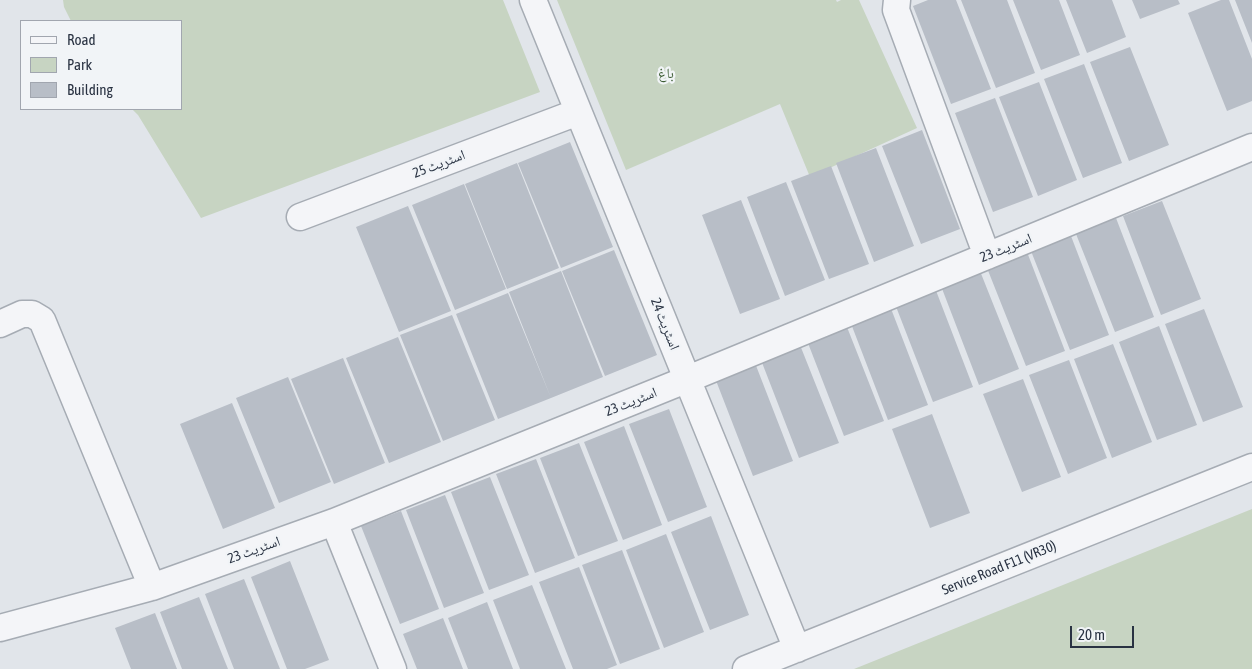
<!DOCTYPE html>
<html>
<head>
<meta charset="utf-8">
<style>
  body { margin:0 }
  #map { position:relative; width:1252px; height:669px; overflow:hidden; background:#e1e5ea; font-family:"Asap Condensed",sans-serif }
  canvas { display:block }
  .legend { position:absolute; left:20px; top:20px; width:162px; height:90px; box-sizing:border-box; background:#f1f4f7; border:1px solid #a1a6af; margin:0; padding:6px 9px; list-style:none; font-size:15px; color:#293242 }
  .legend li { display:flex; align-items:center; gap:10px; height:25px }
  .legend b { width:25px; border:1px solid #a1a6af }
  .scale { position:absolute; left:1070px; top:626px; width:64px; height:22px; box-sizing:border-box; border:2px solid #293242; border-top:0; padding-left:6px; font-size:15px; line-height:18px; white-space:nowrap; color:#293242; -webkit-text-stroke:4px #f1f4f7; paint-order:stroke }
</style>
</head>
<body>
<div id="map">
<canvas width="1252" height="669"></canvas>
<ul class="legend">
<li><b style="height:6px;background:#f4f5f8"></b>Road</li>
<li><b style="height:14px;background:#c7d4c2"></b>Park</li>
<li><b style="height:14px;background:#b8bec7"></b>Building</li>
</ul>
<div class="scale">20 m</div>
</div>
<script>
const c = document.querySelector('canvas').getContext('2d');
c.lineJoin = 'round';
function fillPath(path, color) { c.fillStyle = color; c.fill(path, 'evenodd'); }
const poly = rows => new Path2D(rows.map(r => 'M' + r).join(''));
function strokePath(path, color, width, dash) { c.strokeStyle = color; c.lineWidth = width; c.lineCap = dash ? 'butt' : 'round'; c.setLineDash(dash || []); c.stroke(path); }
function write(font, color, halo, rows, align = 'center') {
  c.font = font + ' "Asap Condensed","Noto Naskh Arabic",sans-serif'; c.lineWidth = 4.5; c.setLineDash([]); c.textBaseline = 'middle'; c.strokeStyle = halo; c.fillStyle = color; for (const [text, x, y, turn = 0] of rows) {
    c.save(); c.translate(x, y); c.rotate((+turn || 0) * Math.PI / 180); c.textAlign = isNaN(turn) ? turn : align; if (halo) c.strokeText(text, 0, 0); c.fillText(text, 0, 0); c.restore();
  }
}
fillPath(poly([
  [63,0,503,0,540,92,201,218,138,115,132,109,181,109,181,21,71,21,64,7],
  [557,0,836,0,837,2,841,0,859,0,917,128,810,177,780,104,626,170],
  [1252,509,1252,669,854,669]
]), '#c7d4c2');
fillPath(poly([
  [928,0,956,0,991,89,951,104,913,6],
  [961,0,1007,0,1035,73,996,88],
  [1013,0,1059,0,1080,55,1041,70],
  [1066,0,1112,0,1126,37,1087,53],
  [1132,0,1178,0,1180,4,1140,19],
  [1221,0,1229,0,1252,59,1252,101,1227,111,1188,13],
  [1235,0,1252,0,1252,43],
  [1130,47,1169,145,1129,161,1090,62],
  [1084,64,1122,163,1083,178,1044,79],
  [1039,82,1077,180,1038,196,999,97],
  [995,98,1033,197,993,212,955,113],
  [922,130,960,229,921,244,882,146],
  [570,142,613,247,561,268,518,163],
  [876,148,914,246,874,262,836,163],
  [517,163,559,268,507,289,465,184],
  [831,166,869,264,829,279,791,181],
  [786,182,825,280,785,296,747,197],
  [464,184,506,289,455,310,412,205],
  [741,200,780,299,740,314,702,215],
  [1162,201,1201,299,1161,315,1123,216],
  [408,206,451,311,399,332,356,227],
  [1116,218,1154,317,1115,332,1076,234],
  [1071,236,1109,335,1070,350,1031,251],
  [614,250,657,355,605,376,562,271],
  [1027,252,1065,351,1026,366,987,268],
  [561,271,603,377,551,398,509,292],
  [980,271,1019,369,979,385,941,286],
  [935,288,973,387,933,402,895,304],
  [508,293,551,398,498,419,456,314],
  [890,306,928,405,888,420,850,321],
  [1204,309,1243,407,1203,422,1165,324],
  [452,315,495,420,443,441,400,335],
  [845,322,884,421,844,436,806,338],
  [1159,326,1197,425,1157,440,1119,342],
  [398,337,441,442,389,463,346,358],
  [1113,344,1152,442,1112,458,1074,359],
  [800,345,839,443,799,458,761,360],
  [343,358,385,463,334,484,291,379],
  [1069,360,1107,458,1068,474,1029,375],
  [755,363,793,461,753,476,715,378],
  [288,377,331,482,279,503,236,398],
  [1023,379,1061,477,1022,492,983,394],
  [232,403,275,508,223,529,180,424],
  [669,409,707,507,668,522,629,424],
  [932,414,970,513,930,528,892,429],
  [624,426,662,525,623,540,584,442],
  [579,443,618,541,578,556,540,458],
  [536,459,575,558,535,573,496,474],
  [490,477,529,575,489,590,451,492],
  [445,495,484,593,444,608,406,510],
  [401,511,439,609,400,624,361,526],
  [711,516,749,615,710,630,671,532],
  [666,534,704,632,664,648,626,550],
  [622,550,660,649,620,664,582,565],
  [290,561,329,660,305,669,287,669,251,577],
  [579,567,617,665,607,669,573,669,539,582],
  [244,579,280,669,234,669,205,594],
  [532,585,566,669,520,669,493,600],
  [199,597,228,669,182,669,160,612],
  [487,602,513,669,468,669,448,618],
  [155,613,177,669,131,669,115,628],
  [443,618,463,669,417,669,403,634]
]), '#b8bec7');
const minor = poly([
  [533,0,797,649],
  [897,0,896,10,987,256],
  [300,217,578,112],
  [0,324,22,314,32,314,42,320,152,587],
  [334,522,393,669],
  [0,628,152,587,334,522,688,379,1252,147],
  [746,669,1252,467]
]);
strokePath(minor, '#a6acb4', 29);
strokePath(minor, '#f4f5f8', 26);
write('14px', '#3e5e36', '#f1f4f7', [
  ["باغ",666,74]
]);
write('14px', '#293242', '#f1f4f7', [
  ["اسٹریٹ 25",439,164,-21],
  ["اسٹریٹ 23",1006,248,-22],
  ["اسٹریٹ 24",665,324,68],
  ["اسٹریٹ 23",631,402,-22],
  ["اسٹریٹ 23",254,550,-20],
  ["Service Road F11 (VR30)",999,568,-22]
]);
</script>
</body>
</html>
